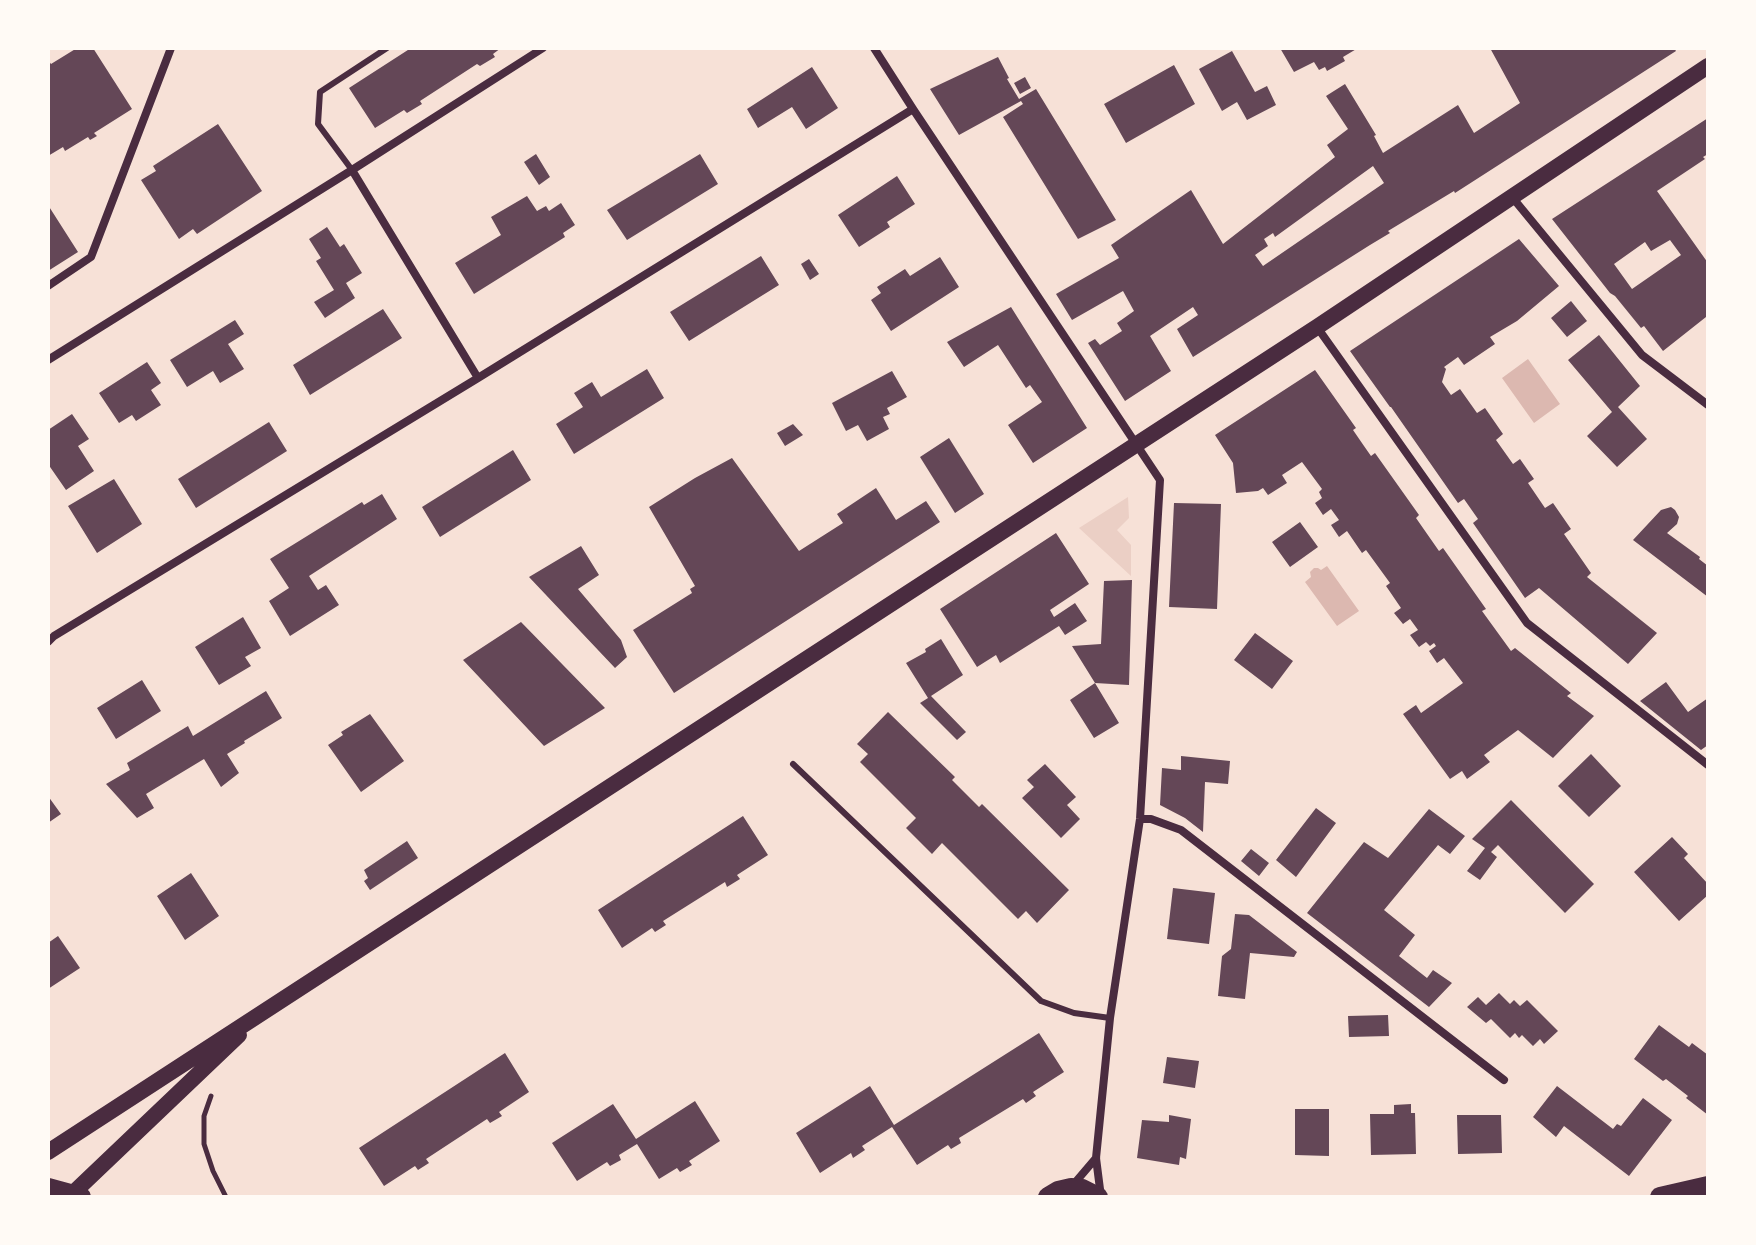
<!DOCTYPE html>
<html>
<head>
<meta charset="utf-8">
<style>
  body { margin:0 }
  #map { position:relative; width:1756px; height:1245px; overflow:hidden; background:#f7e1d7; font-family:"Public Sans",sans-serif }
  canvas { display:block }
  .frame { position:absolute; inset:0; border:50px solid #fffaf5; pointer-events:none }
</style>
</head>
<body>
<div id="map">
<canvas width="1756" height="1245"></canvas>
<div class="frame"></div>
</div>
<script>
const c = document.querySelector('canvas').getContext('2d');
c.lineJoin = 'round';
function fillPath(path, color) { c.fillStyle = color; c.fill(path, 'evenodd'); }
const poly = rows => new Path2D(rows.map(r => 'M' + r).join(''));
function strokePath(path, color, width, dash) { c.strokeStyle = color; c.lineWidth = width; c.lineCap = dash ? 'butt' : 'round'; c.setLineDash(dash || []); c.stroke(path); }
fillPath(poly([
  [1128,497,1129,518,1117,530,1131,545,1131,576,1079,528]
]), '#ebcfc5');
fillPath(poly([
  [1528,359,1560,404,1534,423,1502,378],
  [1327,566,1359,611,1337,626,1305,582,1311,577,1310,572,1314,568,1318,568,1321,570]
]), '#dcb8b0');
fillPath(poly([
  [77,48,93,48,132,109,94,133,97,136,90,140,88,137,65,151,63,147,48,156,48,60,51,64],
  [411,48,501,48,493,54,495,57,480,66,477,64,420,101,422,104,407,113,404,110,375,128,349,88],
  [1280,48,1358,48,1343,57,1345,61,1327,71,1325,67,1319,70,1314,62,1294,72],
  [1490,48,1674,48,1676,51,1455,193,1454,191,1388,231,1390,233,1370,245,1193,357,1177,329,1198,315,1193,307,1150,336,1171,371,1125,401,1088,343,1095,339,1100,345,1122,331,1117,323,1134,311,1123,291,1072,320,1056,294,1119,258,1111,245,1191,190,1223,244,1335,157,1327,145,1348,129,1326,96,1345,84,1376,135,1374,136,1383,153,1458,105,1474,133,1520,103],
  [1373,166,1384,183,1263,266,1255,255,1268,246,1264,239,1273,233,1275,237],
  [1232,51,1255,92,1267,86,1276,105,1247,120,1237,102,1222,111,1199,69],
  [998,57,1009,78,1007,79,1019,99,1036,89,1116,220,1078,239,1003,117,1023,104,1021,101,959,135,930,89],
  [1174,65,1195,104,1126,143,1104,104],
  [812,67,838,108,806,129,792,107,758,128,747,109],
  [1025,77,1031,88,1020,94,1014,83],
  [1708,118,1708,154,1703,157,1705,159,1657,191,1708,263,1708,319,1706,317,1663,351,1644,326,1641,328,1615,296,1610,293,1552,219],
  [1670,240,1681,255,1632,289,1614,264,1645,242,1651,251],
  [218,124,262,191,197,234,193,229,179,239,141,180,156,171,153,166],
  [536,154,550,177,539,185,524,162],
  [700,154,718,184,627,240,607,210],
  [897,176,915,204,887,222,890,227,859,247,838,215],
  [527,196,537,211,546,206,549,211,561,203,575,225,563,233,565,237,474,294,455,263,501,235,491,217],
  [48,205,78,252,48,271],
  [327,227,340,247,344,244,362,273,346,283,355,298,325,318,314,302,334,290,316,261,321,258,309,239],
  [1519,239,1559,286,1517,321,1490,337,1495,344,1464,365,1458,357,1444,367,1446,369,1442,382,1451,395,1460,389,1477,413,1485,408,1503,434,1496,440,1513,464,1520,459,1534,479,1528,483,1545,508,1553,503,1571,529,1564,534,1591,573,1587,577,1657,633,1628,664,1539,588,1525,598,1473,523,1478,519,1464,499,1458,503,1391,407,1390,407,1350,351],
  [761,256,779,285,689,341,670,312],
  [940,257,959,287,891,331,871,300,881,293,877,287,905,269,910,276],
  [809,259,819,274,810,280,801,264],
  [1571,301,1587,321,1567,337,1551,318],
  [1011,307,1087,428,1033,463,1008,425,1042,402,1030,385,1026,388,998,345,964,367,947,342],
  [383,309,402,338,310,395,293,365],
  [235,320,244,334,228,344,244,369,220,383,213,371,187,387,170,360],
  [1599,335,1640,386,1618,407,1647,439,1617,467,1587,436,1612,412,1568,360],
  [147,362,161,383,151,390,161,405,136,421,132,415,119,423,99,393],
  [647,369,664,398,574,454,556,424,583,407,574,393,592,382,601,397],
  [1315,370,1356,428,1353,430,1364,446,1371,456,1375,453,1419,515,1416,518,1439,551,1443,548,1486,609,1482,611,1511,651,1515,648,1571,693,1567,696,1594,716,1553,758,1518,730,1484,755,1490,762,1467,779,1462,771,1450,779,1403,714,1416,705,1421,713,1463,683,1444,658,1437,663,1429,651,1436,646,1434,643,1430,646,1426,642,1419,647,1410,635,1418,630,1410,619,1403,624,1394,613,1401,608,1386,586,1390,583,1366,550,1362,553,1347,531,1339,537,1331,525,1339,520,1331,509,1323,515,1315,503,1322,498,1319,492,1322,489,1302,462,1282,475,1287,483,1268,495,1263,488,1258,491,1236,493,1233,463,1215,435],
  [892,371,907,397,887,408,890,414,883,417,889,429,867,441,858,425,846,431,832,403],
  [72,414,89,439,78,446,94,471,66,490,48,464,48,430],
  [269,422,287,451,196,508,178,479],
  [793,424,803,435,785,446,777,433],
  [949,438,984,494,955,513,920,457],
  [513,450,531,480,440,537,422,507],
  [732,458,799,551,843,523,837,514,876,488,896,520,926,501,940,522,674,693,633,630,692,593,690,589,695,586,649,507,695,478],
  [114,479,142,524,97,553,68,506],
  [382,494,397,519,309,576,318,590,326,585,339,605,290,636,269,601,289,588,270,559,362,502,364,505],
  [1174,503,1221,504,1217,609,1169,607],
  [1671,507,1675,510,1679,517,1677,524,1667,533,1700,557,1699,559,1708,566,1708,577,1706,579,1708,581,1708,597,1633,540,1661,510],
  [1300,522,1318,547,1290,567,1272,542],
  [1056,533,1089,584,1050,610,1054,617,1075,603,1087,621,1065,635,1059,626,1000,663,996,655,977,667,940,609],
  [581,546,599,575,578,589,621,640,627,657,615,668,529,577],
  [1132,580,1129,685,1095,683,1072,646,1101,644,1104,581],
  [243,617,261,648,245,657,251,666,219,685,195,647],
  [521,622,605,708,544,746,463,660],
  [1255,633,1293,661,1272,689,1234,660],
  [941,639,963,675,931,696,966,732,957,740,920,703,928,698,906,663,926,652,925,649],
  [142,680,161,711,116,739,97,708],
  [1666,682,1688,712,1708,698,1708,745,1701,750,1640,701],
  [1095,683,1119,723,1094,738,1070,700],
  [266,691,282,718,244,741,245,743,227,754,239,773,221,787,204,759,146,794,154,808,137,818,106,784,130,770,127,763,188,726,193,736],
  [888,712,955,777,952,780,979,807,982,804,1069,890,1037,923,1026,911,1018,919,942,843,932,854,906,828,916,818,860,762,868,754,857,744],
  [370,714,404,761,361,792,328,745,343,735,341,732],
  [1591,754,1621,786,1589,817,1558,786],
  [1181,756,1230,761,1228,784,1205,782,1203,832,1185,818,1160,805,1162,768,1181,770],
  [1045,764,1076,797,1067,805,1080,819,1061,838,1022,798,1034,787,1027,780],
  [48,796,61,814,48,823],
  [1511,800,1594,884,1565,913,1498,845,1491,852,1497,857,1480,880,1467,871,1485,848,1472,839],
  [1316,808,1336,823,1296,877,1276,860],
  [1429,809,1465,836,1450,854,1438,845,1384,910,1415,935,1399,956,1427,978,1433,970,1452,983,1429,1007,1307,913,1364,842,1388,858],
  [743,816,768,855,737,875,740,879,727,887,725,882,663,921,666,925,655,932,652,928,622,948,598,910],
  [1672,837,1688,854,1684,858,1708,884,1708,895,1679,921,1634,872],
  [407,841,418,858,370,890,364,881,368,878,364,870],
  [1251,849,1269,863,1259,876,1241,861],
  [191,873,219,916,185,940,157,896],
  [1173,888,1215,893,1209,944,1167,939],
  [1235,914,1249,915,1297,952,1294,957,1250,953,1245,999,1218,996,1222,956,1231,949],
  [58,936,80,968,48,989,48,943],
  [1499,993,1510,1004,1514,1000,1520,1006,1527,1000,1558,1031,1544,1044,1540,1039,1533,1046,1522,1035,1519,1038,1515,1033,1510,1038,1491,1019,1486,1023,1467,1007,1478,997,1486,1005],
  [1388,1015,1389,1036,1349,1037,1348,1016],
  [1659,1025,1689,1047,1692,1043,1708,1055,1708,1115,1686,1098,1688,1096,1666,1079,1663,1081,1634,1059],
  [1039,1033,1064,1072,1033,1092,1036,1096,1026,1103,1023,1099,959,1138,961,1143,951,1149,948,1145,917,1165,892,1127,862,1146,865,1150,853,1158,851,1153,820,1173,796,1133,870,1086,894,1125],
  [505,1053,529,1092,499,1112,502,1116,490,1123,487,1119,426,1159,429,1163,418,1170,415,1166,384,1186,359,1148],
  [1167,1057,1199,1061,1195,1088,1163,1083],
  [1557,1086,1613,1129,1617,1124,1621,1126,1643,1098,1672,1120,1629,1176,1564,1126,1556,1137,1533,1117],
  [695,1101,720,1141,689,1161,692,1165,680,1172,677,1168,659,1179,637,1144,619,1155,621,1160,610,1166,607,1162,577,1181,552,1143,613,1104,636,1139],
  [1411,1104,1411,1113,1415,1113,1416,1154,1371,1155,1370,1114,1394,1114,1394,1105],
  [1295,1109,1329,1109,1329,1156,1295,1155],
  [1169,1115,1191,1119,1186,1159,1180,1157,1179,1165,1137,1158,1142,1120,1169,1122],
  [1457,1115,1501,1115,1502,1153,1458,1154]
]), '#644757');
strokePath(poly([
  [211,1096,204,1116,204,1144,213,1171,226,1197]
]), '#4a2c40', 5);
strokePath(poly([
  [352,170,318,124,320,92,387,48],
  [793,764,1041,1001,1074,1013,1110,1018]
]), '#4a2c40', 6);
strokePath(poly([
  [874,48,913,109,1160,480,1140,819,1110,1018,1096,1158,1101,1197],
  [352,170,478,378],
  [1512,197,1642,355,1708,405],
  [48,286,91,257,171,48],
  [1317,327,1527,623,1708,765],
  [48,360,352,170,543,48],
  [48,642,54,636,478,378,913,109],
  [1140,819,1151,819,1181,830,1504,1080],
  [1073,1185,1096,1158]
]), '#4a2c40', 8);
strokePath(poly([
  [48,1152,1317,327,1708,66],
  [69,1197,239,1035]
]), '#4a2c40', 16);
strokePath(poly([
  [48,1188,81,1197],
  [1048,1197,1058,1191,1071,1188,1082,1189,1098,1197],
  [1660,1197,1708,1186]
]), '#4a2c40', 20);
</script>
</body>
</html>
